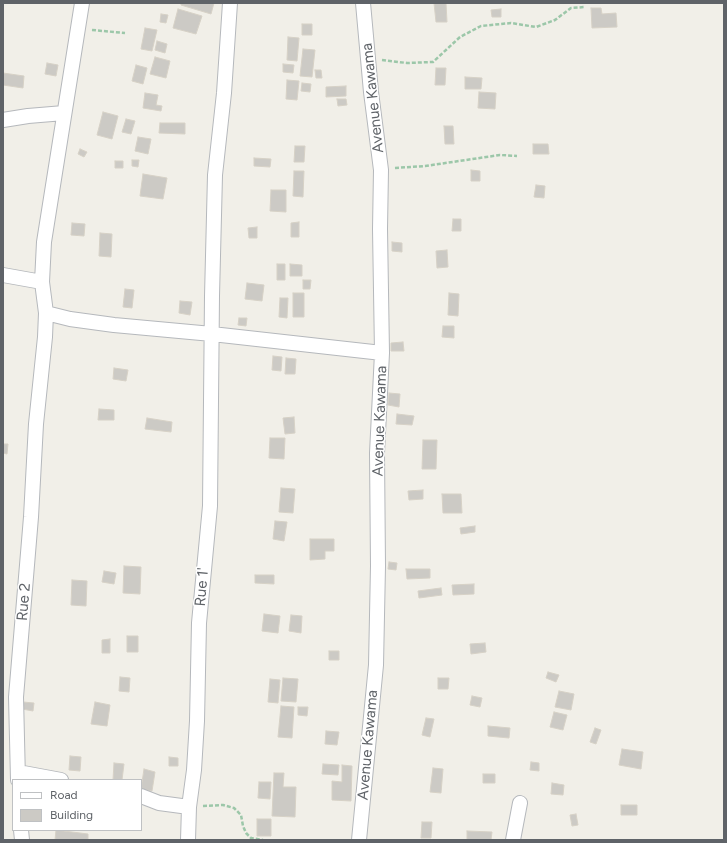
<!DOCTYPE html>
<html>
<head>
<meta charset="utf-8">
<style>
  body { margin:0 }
  #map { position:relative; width:727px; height:843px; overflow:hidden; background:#f1efe8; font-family:Figtree,sans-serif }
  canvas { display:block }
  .frame { position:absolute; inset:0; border:4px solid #5f6368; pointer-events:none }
  .legend { position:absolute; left:12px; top:779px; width:130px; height:52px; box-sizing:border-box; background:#fff; border:1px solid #bfc1c3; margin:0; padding:5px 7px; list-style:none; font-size:12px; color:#5f6368 }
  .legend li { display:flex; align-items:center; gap:8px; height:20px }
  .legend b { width:20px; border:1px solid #bfc1c3 }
</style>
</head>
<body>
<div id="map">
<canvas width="727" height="843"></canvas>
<div class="frame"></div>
<ul class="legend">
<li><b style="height:5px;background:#fff"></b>Road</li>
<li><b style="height:11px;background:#cccac5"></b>Building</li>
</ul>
</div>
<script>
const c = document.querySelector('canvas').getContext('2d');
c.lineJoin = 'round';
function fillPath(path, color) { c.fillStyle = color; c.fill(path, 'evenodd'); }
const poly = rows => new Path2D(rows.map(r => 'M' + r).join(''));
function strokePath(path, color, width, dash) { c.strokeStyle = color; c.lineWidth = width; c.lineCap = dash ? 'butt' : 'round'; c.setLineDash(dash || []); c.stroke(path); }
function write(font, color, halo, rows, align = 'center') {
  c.font = font + ' Figtree,sans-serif'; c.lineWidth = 3; c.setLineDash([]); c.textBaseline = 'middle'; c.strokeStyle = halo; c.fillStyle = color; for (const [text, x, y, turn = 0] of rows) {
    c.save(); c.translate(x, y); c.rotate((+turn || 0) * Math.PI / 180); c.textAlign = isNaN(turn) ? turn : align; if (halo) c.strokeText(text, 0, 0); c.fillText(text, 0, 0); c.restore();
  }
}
const building = poly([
  [181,3,214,3,211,14,181,5,181,3],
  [434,3,446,3,447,22,436,22,434,3],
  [591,8,601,8,602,14,616,13,617,27,592,28,591,8],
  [178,9,202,16,196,34,173,28,178,9],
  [501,9,501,17,492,17,491,10,501,9],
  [161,14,168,15,166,23,160,22,161,14],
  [302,24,312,24,312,35,302,35,302,24],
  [145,28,157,30,152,51,141,49,145,28],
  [288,37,299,38,297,61,287,60,288,37],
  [157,41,167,44,165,53,155,50,157,41],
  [303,49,315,50,312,77,300,76,303,49],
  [155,57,170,61,166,78,150,74,155,57],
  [47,63,58,65,56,76,45,74,47,63],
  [283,64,294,65,293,73,283,72,283,64],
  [136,65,147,68,143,84,132,81,136,65],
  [436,68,446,68,445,85,435,85,436,68],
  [315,70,321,70,322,78,316,78,315,70],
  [3,73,24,76,23,88,3,85,3,73],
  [465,77,482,78,481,89,465,89,465,77],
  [287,80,299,81,297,100,286,99,287,80],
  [302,83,311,84,310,92,301,91,302,83],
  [346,86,346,96,326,97,326,87,346,86],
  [479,92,496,93,495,109,478,108,479,92],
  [145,93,158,95,156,105,162,106,161,111,143,108,145,93],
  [337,99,346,99,347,105,338,106,337,99],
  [103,112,118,116,112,139,97,135,103,112],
  [126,119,135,121,131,134,122,132,126,119],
  [160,123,185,123,185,134,159,133,160,123],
  [444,126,453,126,454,144,445,144,444,126],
  [138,137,151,139,148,154,135,151,138,137],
  [533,144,548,144,549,154,533,154,533,144],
  [295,146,305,146,304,162,294,162,295,146],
  [80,149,87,152,84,157,78,154,80,149],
  [254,158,271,159,270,167,254,166,254,158],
  [132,160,139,160,138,167,132,166,132,160],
  [115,161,123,161,123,168,115,168,115,161],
  [471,170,480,171,480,181,471,181,471,170],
  [294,171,304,171,303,197,293,196,294,171],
  [143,174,167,178,163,199,140,196,143,174],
  [536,185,545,186,544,198,534,197,536,185],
  [271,190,286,190,286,212,270,211,271,190],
  [453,219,461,219,461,231,452,231,453,219],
  [299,222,299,237,291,237,291,223,299,222],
  [72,223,85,224,84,236,71,235,72,223],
  [257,227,257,238,249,238,248,228,257,227],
  [100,233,112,234,111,257,99,256,100,233],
  [392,242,402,243,402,252,392,251,392,242],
  [447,250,448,267,437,268,436,251,447,250],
  [277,264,285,264,285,280,277,280,277,264],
  [290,264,302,265,302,276,290,276,290,264],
  [303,280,311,280,310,289,303,289,303,280],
  [247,283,264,285,262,301,245,299,247,283],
  [125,289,134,290,132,308,123,307,125,289],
  [293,293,304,293,304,317,293,317,293,293],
  [449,293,459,294,458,316,448,315,449,293],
  [280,298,288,298,287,318,279,317,280,298],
  [180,301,192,302,190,315,179,313,180,301],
  [239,318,247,318,246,326,238,325,239,318],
  [443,326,454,326,454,338,442,337,443,326],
  [403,342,404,351,391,351,391,343,403,342],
  [273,356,282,357,281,371,272,370,273,356],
  [286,358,296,359,295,374,285,374,286,358],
  [114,368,128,370,126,381,113,379,114,368],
  [389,393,400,394,399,407,388,405,389,393],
  [99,409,114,410,114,420,98,420,99,409],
  [397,414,414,416,412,425,396,424,397,414],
  [294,417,295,433,285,434,283,418,294,417],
  [147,418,172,422,171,432,145,429,147,418],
  [270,438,285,438,284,459,269,458,270,438],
  [423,440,437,440,436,469,422,469,423,440],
  [3,444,8,444,7,454,3,453,3,444],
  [281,488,295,489,293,513,279,512,281,488],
  [423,490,423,499,409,500,408,491,423,490],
  [442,494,461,494,462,513,443,513,442,494],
  [275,521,287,522,284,541,273,539,275,521],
  [475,526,475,532,461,534,460,528,475,526],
  [310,539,334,539,334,551,325,551,325,559,310,560,310,539],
  [389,562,397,563,396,570,388,569,389,562],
  [124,566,141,567,140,594,123,593,124,566],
  [406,569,430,569,430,578,407,579,406,569],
  [104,571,116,573,114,584,102,582,104,571],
  [255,575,274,575,274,584,255,583,255,575],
  [72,580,87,581,86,606,71,605,72,580],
  [474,584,474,594,453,595,452,585,474,584],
  [441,588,442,595,419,598,418,591,441,588],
  [264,614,280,616,278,633,262,631,264,614],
  [291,615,302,616,301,633,289,631,291,615],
  [127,636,138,636,138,652,127,652,127,636],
  [110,639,110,653,102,653,102,640,110,639],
  [485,643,486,652,471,654,470,644,485,643],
  [329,651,339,651,339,660,329,660,329,651],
  [548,672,559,675,556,682,546,678,548,672],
  [120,677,130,678,129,692,119,691,120,677],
  [283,678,298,679,296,702,281,701,283,678],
  [438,678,449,678,448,689,438,689,438,678],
  [270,679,280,680,278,703,268,702,270,679],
  [559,691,574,694,571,710,555,707,559,691],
  [472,696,482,698,480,707,470,705,472,696],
  [23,702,34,703,33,711,22,709,23,702],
  [95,702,110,705,107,726,91,724,95,702],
  [281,706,294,707,292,738,278,737,281,706],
  [298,707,308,707,307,716,298,715,298,707],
  [554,712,567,715,563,730,550,727,554,712],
  [426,718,434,719,430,737,422,735,426,718],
  [488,726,510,728,509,738,488,736,488,726],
  [595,728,601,730,596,744,590,742,595,728],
  [326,731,339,732,337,745,325,744,326,731],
  [622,749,643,752,641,769,619,765,622,749],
  [70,756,81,757,80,771,69,770,70,756],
  [169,757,178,758,178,766,169,766,169,757],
  [531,762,539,763,539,771,530,770,531,762],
  [114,763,124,764,122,780,113,780,114,763],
  [323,764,339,765,338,775,322,774,323,764],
  [342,765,352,766,351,801,332,800,332,781,342,782,342,765],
  [433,768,443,769,441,793,430,792,433,768],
  [144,769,155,772,152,791,141,789,144,769],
  [274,773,284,773,283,787,296,787,295,817,272,816,274,773],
  [483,774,495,774,495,783,483,783,483,774],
  [259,782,271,782,270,799,258,798,259,782],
  [552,783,564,785,563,795,551,794,552,783],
  [621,805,637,805,637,815,621,815,621,805],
  [576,814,578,825,572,826,570,815,576,814],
  [257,819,271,819,271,836,257,836,257,819],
  [422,822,432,822,431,838,421,838,422,822],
  [56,830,88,834,88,840,55,840,56,830],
  [467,831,492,832,491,840,467,840,467,831]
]);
fillPath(building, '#cccac5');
strokePath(building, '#d6d1c6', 1);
const minor = poly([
  [3,120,28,116,64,113],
  [3,275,42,282],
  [46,313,70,319,114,325,212,334,382,353],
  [18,772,61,780],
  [18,780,16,697,31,517,36,424,45,337,46,313,42,282,44,242,82,3],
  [141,796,159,803,189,807],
  [21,830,22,840],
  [188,840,189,807,194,770,197,721,199,623,210,506,212,296,215,175,224,93,230,3],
  [359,840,376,665,378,566,377,453,382,353,380,229,381,170,371,92,363,3],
  [513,840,520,803]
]);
strokePath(minor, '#b5b8bc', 16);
strokePath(poly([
  [92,30,125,33],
  [382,60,407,63,433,62,460,37,481,26,511,23,536,27,555,20,571,8,585,7],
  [395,168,425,166,500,155,517,156],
  [203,806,223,805,234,808,241,815,243,826,246,833,251,838,263,840]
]), '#9cc7a9', 2.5, [4, 2]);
strokePath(minor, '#fff', 14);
write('15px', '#5f6368', '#fff', [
  ["Avenue Kawama",373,98,-96],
  ["Avenue Kawama",380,421,-88],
  ["Rue 1'",202,587,-85],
  ["Rue 2",24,602,-85],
  ["Avenue Kawama",368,745,-85]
]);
</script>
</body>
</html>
